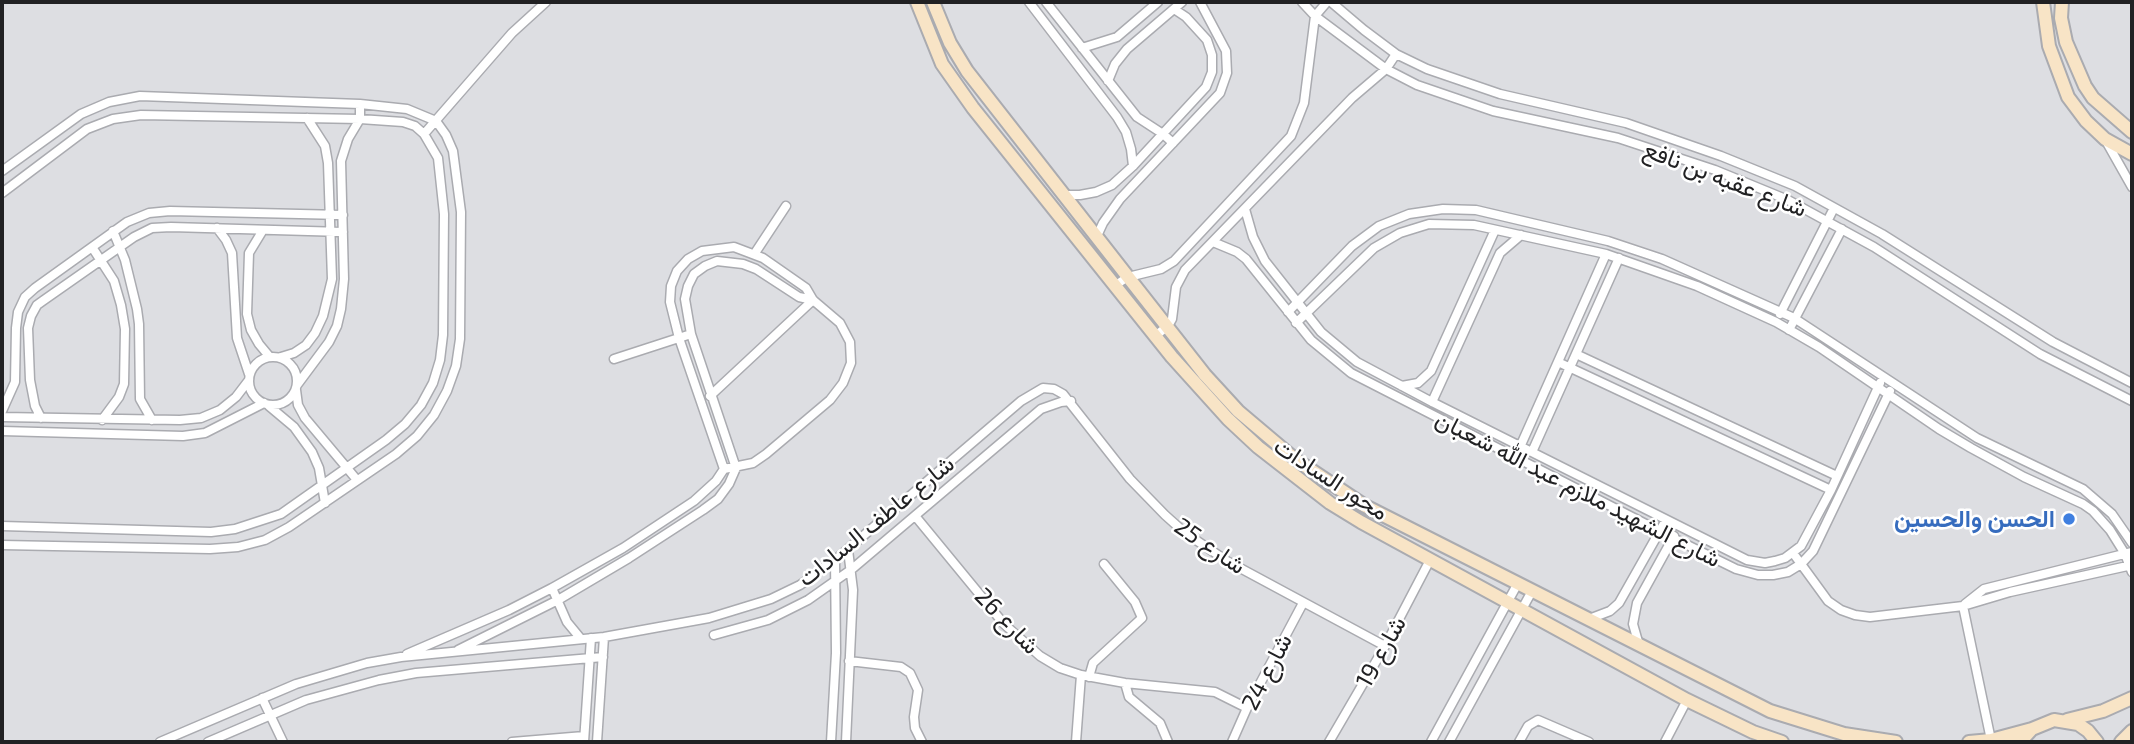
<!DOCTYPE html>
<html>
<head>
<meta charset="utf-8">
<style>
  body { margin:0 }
  #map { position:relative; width:2134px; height:744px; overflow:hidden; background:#dddee2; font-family:"Exo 2",sans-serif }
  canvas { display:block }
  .frame { position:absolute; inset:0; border:4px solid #212123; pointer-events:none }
</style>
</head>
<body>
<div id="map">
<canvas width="2134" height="744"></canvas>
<div class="frame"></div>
</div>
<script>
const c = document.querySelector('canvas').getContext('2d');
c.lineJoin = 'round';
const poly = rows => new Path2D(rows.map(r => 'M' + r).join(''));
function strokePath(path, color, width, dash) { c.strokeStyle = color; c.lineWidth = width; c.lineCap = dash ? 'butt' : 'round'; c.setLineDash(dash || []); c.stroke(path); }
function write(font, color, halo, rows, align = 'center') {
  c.font = font + ' "Exo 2",Vazirmatn,sans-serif'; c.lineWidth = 5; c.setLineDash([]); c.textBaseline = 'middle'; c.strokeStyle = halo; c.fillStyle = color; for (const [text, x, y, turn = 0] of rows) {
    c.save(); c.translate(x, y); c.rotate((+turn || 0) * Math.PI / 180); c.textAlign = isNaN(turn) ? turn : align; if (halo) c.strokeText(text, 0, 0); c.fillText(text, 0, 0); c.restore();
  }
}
const street = poly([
  [1029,2,1117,117,1126,132,1131,149,1133,166],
  [1046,2,1137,117,1163,134,1173,143],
  [1302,2,1315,16,1386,69,1417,85,1493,111,1618,138,1715,170,1788,200,1874,247,2040,354,2132,401],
  [1331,2,1364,30,1396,54,1427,69,1500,94,1626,123,1721,156,1795,186,1882,234,2053,342,2132,383],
  [1082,48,1117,37,1158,2],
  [1108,81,1115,64,1127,49,1182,2],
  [424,134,512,33,546,2],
  [2106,141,2132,187],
  [2,171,81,114,109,102,140,96,360,104,407,109,436,121,446,135,453,151,461,212,460,339,456,366,447,391,434,415,417,436,396,454,289,527,265,540,238,547,210,549,2,545],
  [2,193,87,129,113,119,141,115,360,119,403,122,415,126,424,134,438,158,444,214,443,335,440,360,433,383,421,405,405,424,386,440,281,514,235,529,211,532,2,526],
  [1064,195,1080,195,1096,192,1112,185,1133,166,1206,87,1212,72,1212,55,1207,40,1186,17,1174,9],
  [1245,209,1253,237,1265,261,1321,332,1357,362,1432,402,1747,560,1765,563,1775,561,1785,558,1801,546,1831,490,1880,383],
  [217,228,226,240,232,253,237,338,249,374],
  [263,230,249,253,247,314,251,330,259,344,269,356],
  [113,231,125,260,137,309,139,324,140,399,152,420],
  [1097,236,1103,223,1120,199,1220,93,1227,73,1226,51,1200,2],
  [1213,242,1237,252,1246,259,1311,340,1351,373,1673,538,1736,569,1758,575,1773,575,1788,572,1801,564,1813,551,1890,391],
  [92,247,114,281,121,305,125,329,124,384,119,397,102,420],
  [755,253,786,206],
  [1114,286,1128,277,1161,269,1174,261,1291,136,1304,103,1315,16,1327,2],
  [1288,312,1352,246,1379,226,1409,214,1443,209,1476,210,1608,241,1662,259,1794,318,1977,438,2083,489,2112,514,2132,543],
  [1780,314,1834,208],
  [1296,323,1374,248,1400,233,1429,224,1474,225,1606,254,1697,286,1776,322,1819,347,1939,429,1971,448,2024,477,2083,504,2093,511,2110,530,2125,554,2132,572],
  [1789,330,1842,229],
  [1155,336,1168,326,1172,319,1176,287,1185,270,1352,98,1386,69,1396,54],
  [1576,354,1837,476],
  '249 381a24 24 0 1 1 48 0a24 24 0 1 1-48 0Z',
  [281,357,294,353,306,345,315,333,323,316,332,279,328,163,325,146,307,118],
  [614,359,691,334],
  [1558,362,1831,490],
  [297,385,329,342,337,326,341,309,344,279,341,161,348,139,360,119,360,104],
  [1402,386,1418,383,1431,371,1495,230],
  [296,390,298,405,305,418,357,480],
  [710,396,813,300],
  [1432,402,1500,253,1521,235],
  [269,406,294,427,312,452,319,468,325,503],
  [2,411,15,382,16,328,18,312,25,297,35,288,127,222,149,213,170,211,343,215],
  [2,417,180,420,201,418,220,410,236,397,249,380],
  [41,418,35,406,30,380,28,328,31,316,37,305,44,300,134,237,152,228,171,227,343,232],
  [2,431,183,436,205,433,264,403],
  [1520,447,1606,254],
  [1532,452,1619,258],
  [916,517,1004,624,1040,656,1060,668,1081,675,1125,683,1215,692,1247,708],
  [1793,553,1828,601,1841,610,1855,615,1870,617,1963,606,2010,592,2132,565],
  [552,588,567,622,581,639],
  [1965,604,1984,589,2132,552],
  [1963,606,1991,740],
  [1589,619,1610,611,1619,603,1666,520],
  [714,635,768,620,808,600,852,569,1041,409,1061,402,1071,401],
  [1639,645,1633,624,1637,603,1674,536],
  [458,650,558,600,629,558,703,510,718,499,729,484,736,468,691,334,685,299,688,286,694,274,705,266,717,261,743,264,756,269,799,297,813,300],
  [407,654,509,610,552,588,623,548,694,501,716,481,724,469,679,338,670,302,671,286,677,271,688,259,702,251,734,247,763,258,806,288,813,300,840,323,850,342,851,363,843,383,830,400,766,454,753,463,724,469],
  [849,661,901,667,910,673,918,690,914,717,915,728,922,742],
  [1089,677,1093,663,1142,618,1135,602,1104,564],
  [1125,683,1129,697,1160,723,1168,742],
  [262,698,283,742],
  [160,742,296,684,367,663,401,657,604,637,709,618,771,599,800,585,835,560,1021,401,1043,388,1054,389,1063,394,1130,479,1165,515,1184,532,1227,561,1385,646],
  [208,742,306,700,379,680,416,673,603,657],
  [512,742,584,736],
  [584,742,591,638],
  [597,742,604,637],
  [831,742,836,653,835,560],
  [846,742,853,590,848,550],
  [1076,742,1081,675],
  [1232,742,1247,708,1303,603],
  [1329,742,1385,646,1430,560],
  [1431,742,1518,583],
  [1449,742,1532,591],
  [1519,742,1528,726,1538,720,1589,742],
  [1665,742,1687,700]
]);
const secondary = poly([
  [917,2,942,64,973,108,1172,357,1228,419,1258,447,1330,503,1361,522,1687,700,1753,732,1782,742],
  [933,2,950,43,967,71,1128,277,1205,375,1238,411,1296,460,1365,506,1770,711,1844,734,1896,742],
  [2043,2,2049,46,2068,97,2086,121,2105,139,2132,154],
  [2062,2,2061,18,2066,42,2085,86,2093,98,2132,132],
  [2067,720,2103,711,2132,698],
  [1969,742,1991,740,2032,729],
  [2020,742,2032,729,2054,720,2078,724,2088,731,2097,742],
  [2121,742,2132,731]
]);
strokePath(street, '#aaabb0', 11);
strokePath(secondary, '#aaabb0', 16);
strokePath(street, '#fff', 8);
strokePath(secondary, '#f8e4c6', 12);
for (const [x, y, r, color] of [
  [2069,519,7,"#3f7fe0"]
]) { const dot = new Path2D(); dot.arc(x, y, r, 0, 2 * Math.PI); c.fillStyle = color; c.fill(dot); strokePath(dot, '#fff', 2.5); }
write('24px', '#212123', '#fff', [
  ["شارع عقبه بن نافع",1725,179,21],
  ["محور السادات",1331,479,33],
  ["شارع الشهيد ملازم عبد الله شعبان",1578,489,27],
  ["شارع عاطف السادات",876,521,-39],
  ["شارع 25",1210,546,34],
  ["شارع 26",1007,621,46],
  ["شارع 19",1381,652,-61],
  ["شارع 24",1267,672,-63]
]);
write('bold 24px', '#366cbe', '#fff', [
  ["الحسن والحسين",2055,519]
], 'right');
</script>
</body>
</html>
